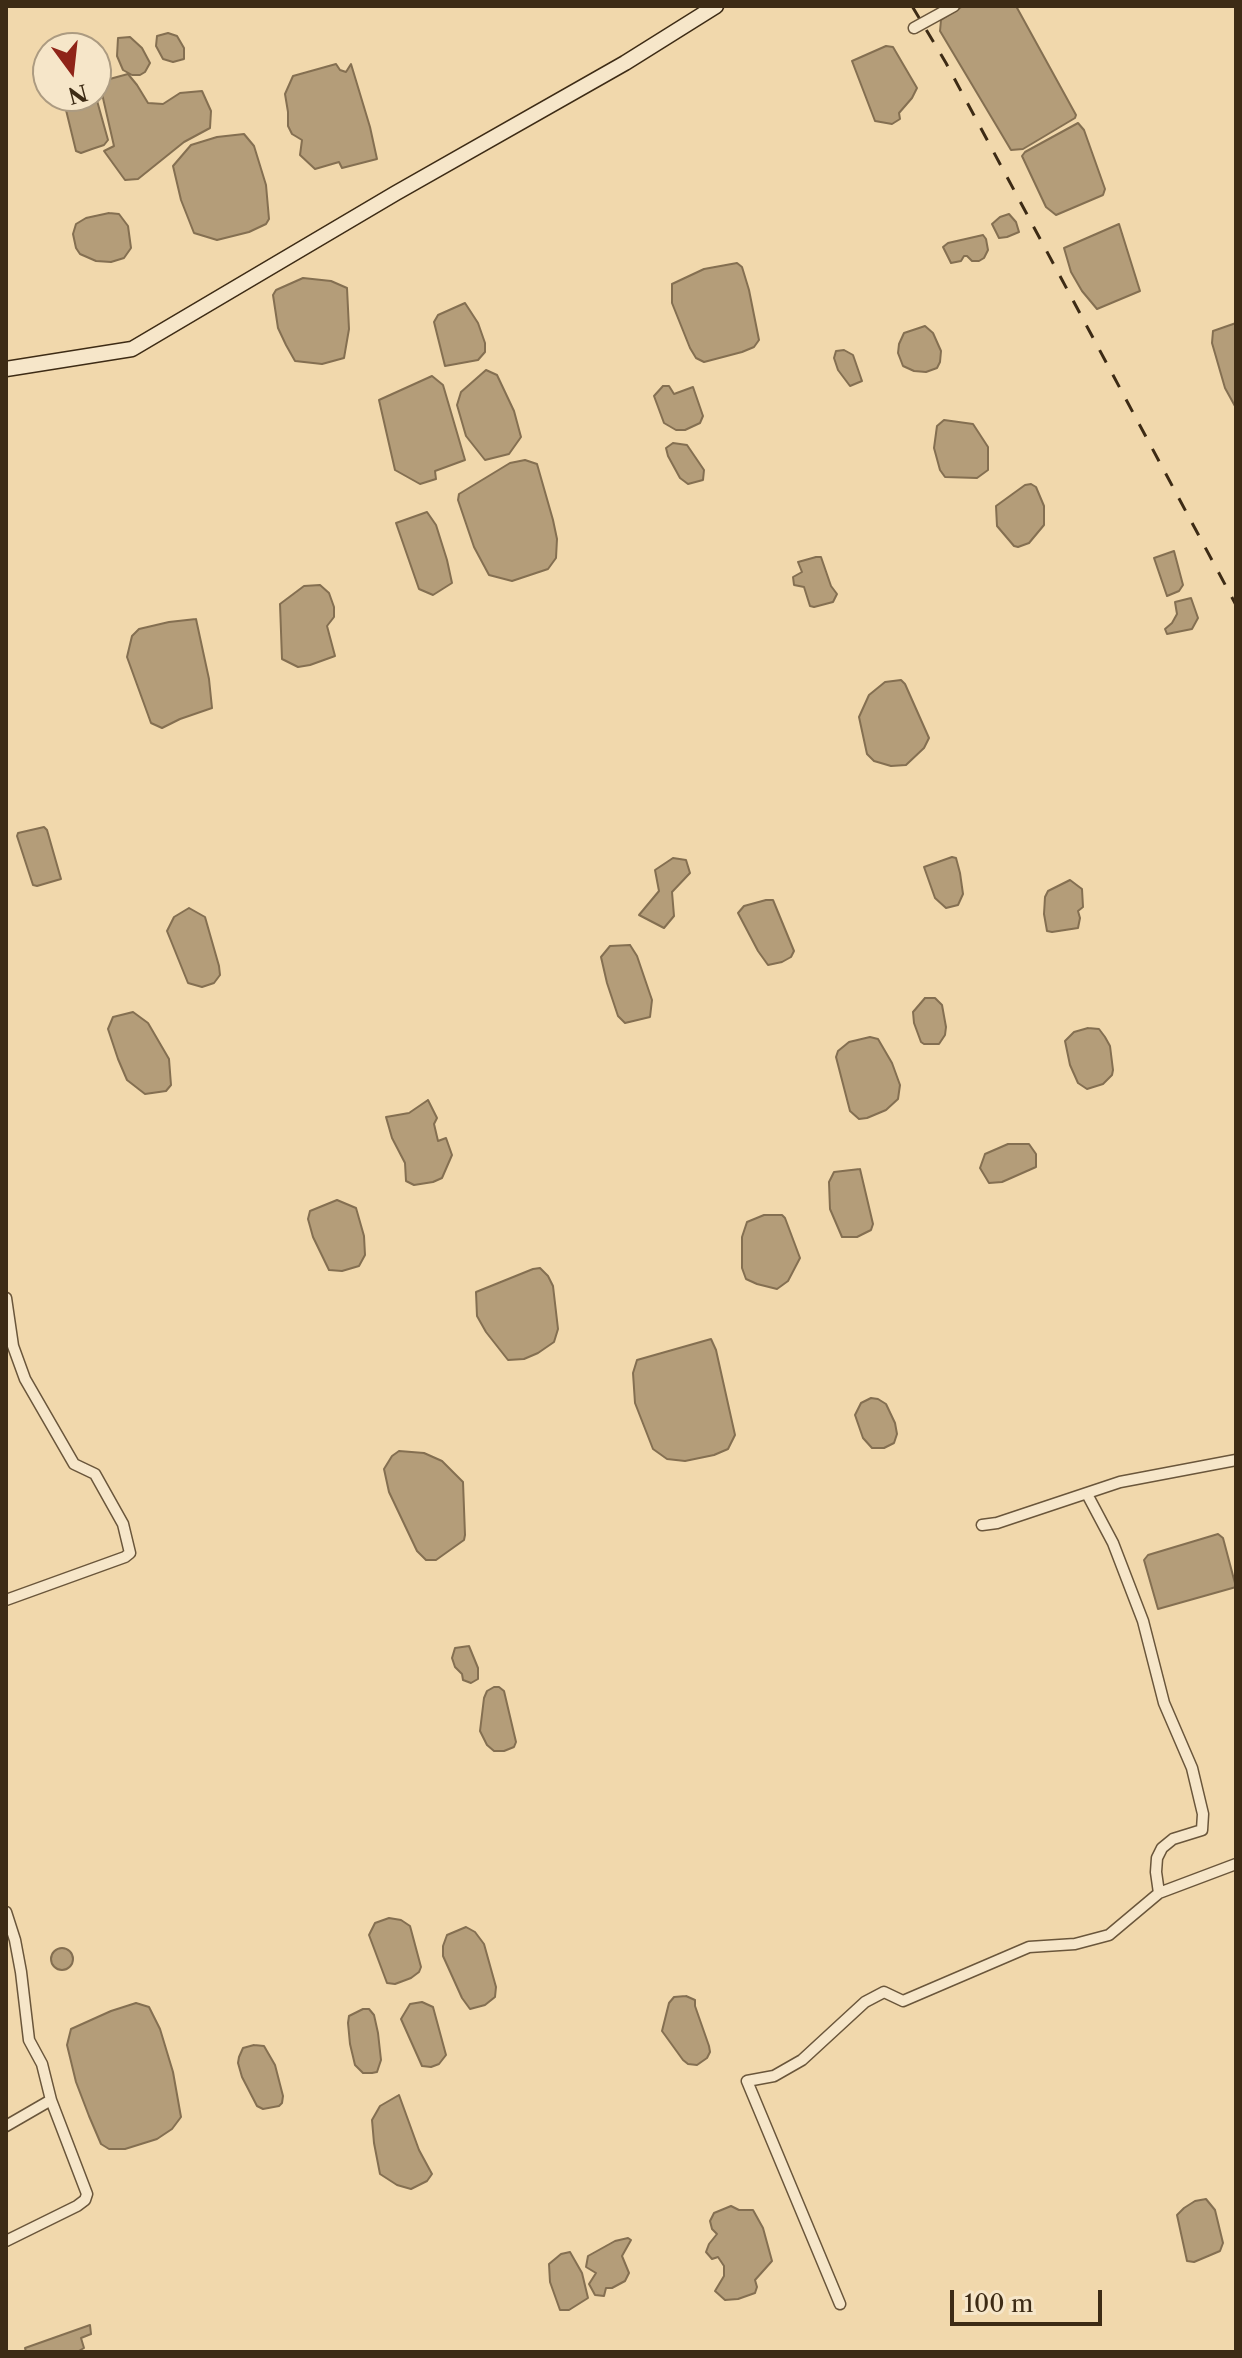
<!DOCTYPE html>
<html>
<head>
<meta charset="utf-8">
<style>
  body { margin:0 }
  #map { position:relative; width:1242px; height:2358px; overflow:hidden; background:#f1d8ac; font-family:"Libre Caslon Text",serif }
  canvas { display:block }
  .frame { position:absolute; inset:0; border:8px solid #3d2b15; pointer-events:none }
  .north { position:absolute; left:32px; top:32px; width:80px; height:80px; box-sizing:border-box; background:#f6e6c9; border:2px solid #ac9b81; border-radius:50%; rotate:165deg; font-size:22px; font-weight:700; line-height:32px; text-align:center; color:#3d2b15 }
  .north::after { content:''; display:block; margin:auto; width:28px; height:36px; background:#8f2418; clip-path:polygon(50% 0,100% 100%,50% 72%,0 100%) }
  .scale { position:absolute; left:950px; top:2290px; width:152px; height:36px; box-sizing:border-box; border:4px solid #3d2b15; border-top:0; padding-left:10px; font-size:24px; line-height:28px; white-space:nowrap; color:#3d2b15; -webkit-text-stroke:6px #f6e6c9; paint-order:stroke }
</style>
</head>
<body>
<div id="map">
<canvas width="1242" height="2358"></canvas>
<div class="frame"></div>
<div class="north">N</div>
<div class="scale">100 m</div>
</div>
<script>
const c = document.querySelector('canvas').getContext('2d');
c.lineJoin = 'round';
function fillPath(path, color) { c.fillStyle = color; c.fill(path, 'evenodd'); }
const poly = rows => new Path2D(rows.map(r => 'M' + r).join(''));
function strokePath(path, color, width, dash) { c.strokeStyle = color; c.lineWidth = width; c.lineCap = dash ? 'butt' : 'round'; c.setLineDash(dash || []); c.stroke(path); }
const water = poly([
  [963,6,1016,6,1076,115,1075,118,1023,149,1011,150,940,31,941,20,963,6],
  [168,33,177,36,184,48,184,59,173,62,163,59,156,46,157,36,168,33],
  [130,37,142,48,150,63,145,72,140,75,132,75,123,70,117,56,118,38,130,37],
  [886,46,893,47,917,88,912,98,899,113,900,119,892,124,875,121,852,61,886,46],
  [336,64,340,70,346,72,351,64,370,127,377,159,342,168,339,162,315,169,300,155,302,140,292,134,288,126,288,112,285,94,293,76,336,64],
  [128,74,137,85,148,103,163,104,180,93,202,91,211,111,210,128,184,142,138,179,125,180,104,151,114,146,100,85,106,80,128,74],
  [96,97,108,140,104,145,92,149,81,153,76,151,66,110,72,102,96,97],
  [1078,123,1084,130,1105,189,1103,195,1056,215,1046,207,1022,156,1025,152,1078,123],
  [244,134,254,146,266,185,269,219,266,224,249,232,217,240,194,233,181,200,173,166,191,145,217,137,244,134],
  [109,213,119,214,128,226,131,248,124,258,111,262,96,261,80,254,76,248,73,234,76,224,86,218,109,213],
  [1009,214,1016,222,1019,232,1007,237,999,238,992,224,1000,217,1009,214],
  [1119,224,1140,291,1097,309,1082,291,1071,272,1064,248,1119,224],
  [983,235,986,239,988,250,984,258,979,261,972,261,967,256,964,256,961,261,951,263,943,247,948,243,983,235],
  [737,263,742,267,749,290,759,340,754,347,742,352,704,362,696,358,690,348,672,303,672,284,704,269,737,263],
  [303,278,331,281,347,288,349,329,344,358,322,364,295,361,286,345,278,328,273,295,276,290,303,278],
  [465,303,478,323,485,343,485,352,478,360,445,366,434,322,438,315,465,303],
  [1236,323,1236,408,1225,388,1212,343,1213,331,1236,323],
  [925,326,933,333,941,351,940,362,937,368,926,372,914,371,903,366,898,353,899,344,904,333,925,326],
  [844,350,853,355,862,381,850,386,838,370,834,358,836,351,844,350],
  [486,370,497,375,514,411,521,437,509,454,485,460,466,436,457,405,461,392,486,370],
  [432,376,443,385,465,460,435,471,436,479,420,484,395,470,379,400,432,376],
  [663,386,669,386,674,394,693,387,703,416,700,423,685,430,676,430,664,423,654,396,663,386],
  [944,420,973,424,988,447,988,470,977,478,945,477,940,470,934,448,937,426,944,420],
  [673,443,687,445,704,470,703,480,688,484,680,478,668,456,666,448,673,443],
  [525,460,537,464,553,520,557,539,556,558,548,569,512,581,489,575,474,547,458,500,459,494,510,463,525,460],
  [1031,484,1036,487,1044,506,1044,525,1029,543,1018,547,1014,546,997,526,996,506,1025,485,1031,484],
  [427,512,436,525,447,560,452,583,433,595,419,589,396,523,427,512],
  [1174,551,1183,585,1179,591,1167,596,1154,558,1174,551],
  [816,557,821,557,831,586,837,594,833,602,814,607,810,606,804,587,794,585,793,577,802,572,798,562,816,557],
  [320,585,329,593,334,607,334,617,327,626,335,656,310,665,298,667,282,659,280,604,304,586,320,585],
  [1191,598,1198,618,1192,629,1167,634,1165,629,1172,623,1177,614,1175,602,1191,598],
  [196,619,209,679,212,708,180,719,162,728,151,723,127,657,132,636,139,629,169,622,196,619],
  [901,680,905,684,929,738,924,748,906,765,891,766,874,761,867,754,859,717,869,695,885,682,901,680],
  [44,827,47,830,61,879,37,886,33,885,17,836,18,833,44,827],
  [952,857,956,858,960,873,963,894,958,905,946,908,935,898,924,867,952,857],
  [673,858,686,860,690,873,672,892,674,916,664,928,639,915,659,891,655,870,673,858],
  [1070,880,1082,889,1083,907,1078,911,1080,918,1078,928,1052,932,1047,931,1044,914,1045,897,1048,891,1070,880],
  [766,900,773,900,794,951,791,957,782,962,768,965,758,951,738,913,744,906,766,900],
  [189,908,205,917,219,966,220,975,214,983,202,987,188,983,167,931,174,917,189,908],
  [630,945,637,956,652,1000,650,1017,625,1023,618,1016,607,983,601,957,610,946,630,945],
  [925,998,935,998,942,1005,946,1027,945,1035,939,1044,924,1044,921,1042,914,1023,913,1012,925,998],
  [133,1012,148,1023,169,1059,171,1085,166,1091,145,1094,127,1080,118,1059,108,1029,113,1017,133,1012],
  [1088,1028,1099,1029,1105,1037,1110,1046,1113,1070,1112,1075,1103,1084,1087,1089,1078,1083,1070,1065,1065,1041,1074,1032,1088,1028],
  [870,1037,878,1039,892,1063,900,1085,898,1099,886,1110,867,1118,859,1119,850,1111,836,1057,838,1051,849,1042,870,1037],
  [428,1100,437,1118,434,1124,438,1141,446,1138,452,1155,442,1178,433,1182,414,1185,406,1181,405,1163,392,1138,386,1117,409,1113,428,1100],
  [1008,1144,1029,1144,1036,1154,1036,1167,1002,1182,989,1183,980,1168,985,1154,1008,1144],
  [860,1169,873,1224,871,1230,857,1237,842,1237,830,1209,829,1182,834,1172,860,1169],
  [337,1200,356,1208,364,1236,365,1255,359,1266,342,1271,329,1270,313,1237,308,1219,310,1211,337,1200],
  [764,1215,782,1215,785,1218,800,1258,788,1281,777,1289,757,1284,746,1279,742,1268,742,1237,747,1222,764,1215],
  [540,1268,548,1276,553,1286,558,1329,554,1342,538,1353,524,1359,508,1360,486,1332,477,1316,476,1292,533,1269,540,1268],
  [711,1339,716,1350,735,1435,728,1449,714,1455,685,1461,667,1459,653,1449,635,1403,633,1373,637,1360,711,1339],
  [871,1398,878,1399,886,1404,895,1423,897,1434,894,1443,884,1448,872,1448,863,1438,855,1415,861,1403,871,1398],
  [399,1451,424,1453,442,1461,463,1482,465,1535,464,1540,436,1560,426,1560,417,1551,389,1492,384,1469,392,1456,399,1451],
  [1218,1534,1223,1538,1236,1587,1158,1609,1144,1560,1148,1555,1218,1534],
  [469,1646,478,1668,478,1679,471,1683,463,1680,462,1674,455,1667,452,1658,455,1648,469,1646],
  [494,1687,499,1687,504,1691,516,1742,514,1747,504,1751,494,1751,487,1745,480,1731,484,1698,487,1691,494,1687],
  [389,1918,401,1920,410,1926,421,1967,419,1972,411,1978,395,1984,387,1983,369,1935,375,1923,389,1918],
  [466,1927,475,1932,484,1944,496,1987,495,1997,485,2005,470,2009,462,1998,443,1956,443,1946,447,1935,466,1927],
  '51 1959a11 11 0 1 1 22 0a11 11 0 1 1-22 0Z',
  [686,1996,695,2000,695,2006,709,2046,710,2052,707,2058,697,2065,688,2064,683,2060,662,2031,669,2003,674,1997,686,1996],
  [422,2002,433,2007,446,2055,439,2064,431,2067,422,2066,401,2019,410,2004,422,2002],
  [136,2003,149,2007,160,2029,173,2072,181,2117,172,2129,157,2139,125,2149,109,2149,101,2144,89,2116,76,2082,67,2045,71,2029,111,2011,136,2003],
  [363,2009,369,2009,374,2015,378,2033,381,2060,377,2072,372,2073,363,2073,355,2065,350,2044,348,2023,349,2016,363,2009],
  [254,2045,264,2046,275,2065,283,2096,282,2103,279,2106,263,2109,257,2106,242,2077,238,2063,239,2057,243,2048,254,2045],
  [399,2095,419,2150,432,2174,427,2181,411,2189,397,2185,380,2174,374,2143,372,2120,380,2106,399,2095],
  [1206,2199,1215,2210,1223,2243,1220,2251,1194,2262,1187,2261,1177,2215,1184,2208,1195,2201,1206,2199],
  [731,2206,739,2210,753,2210,763,2228,772,2261,755,2280,757,2287,755,2293,738,2299,725,2300,715,2291,724,2276,724,2266,718,2257,712,2259,706,2252,709,2244,717,2234,712,2229,710,2221,714,2213,731,2206],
  [628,2238,631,2240,622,2256,629,2273,625,2281,612,2288,606,2288,604,2296,595,2295,589,2284,596,2273,586,2267,588,2256,615,2241,628,2238],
  [570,2252,582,2273,588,2298,569,2310,560,2310,550,2282,549,2264,561,2254,570,2252],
  [90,2325,91,2334,81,2338,84,2348,77,2352,26,2352,25,2348,90,2325]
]);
fillPath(water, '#b49d79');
strokePath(water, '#846f51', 2);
const street = poly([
  [914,28,954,6],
  [6,1298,13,1346,25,1379,74,1464,95,1474,123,1524,130,1553,125,1557,6,1600],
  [1087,1494,1113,1543,1143,1621,1164,1703,1192,1768,1203,1814,1202,1830,1173,1839,1162,1848,1157,1858,1156,1872,1159,1893],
  [982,1525,997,1523,1120,1482,1236,1460],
  [6,1912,15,1940,21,1972,29,2040,42,2064,51,2100,87,2194,85,2200,77,2206,6,2241],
  [6,2126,51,2100],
  [840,2304,747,2081,774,2076,802,2060,865,2002,884,1992,903,2001,1029,1947,1075,1944,1109,1935,1159,1893,1236,1864]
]);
const secondary = poly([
  [6,369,132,349,396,193,625,63,716,6]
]);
strokePath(street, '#6a563b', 13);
strokePath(secondary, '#3d2b15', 17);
strokePath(street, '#f6e6c9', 10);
strokePath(secondary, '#f6e6c9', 14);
strokePath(poly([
  [912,6,946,63,1236,605]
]), '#3d2b15', 3, [14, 14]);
</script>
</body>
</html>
